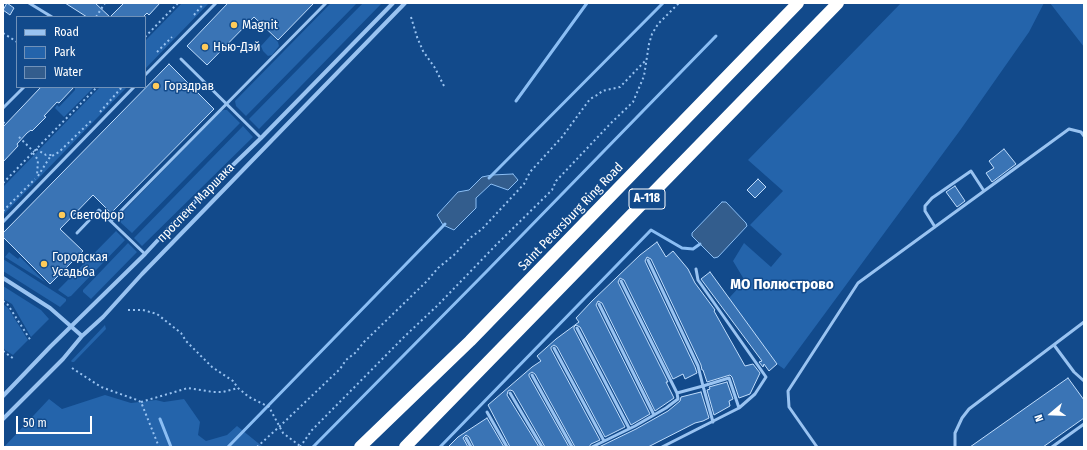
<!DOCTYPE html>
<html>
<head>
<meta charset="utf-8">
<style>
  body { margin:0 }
  #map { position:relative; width:1087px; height:450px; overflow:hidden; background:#124a8b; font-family:"Fira Sans Condensed",sans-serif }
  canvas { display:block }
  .frame { position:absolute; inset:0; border:4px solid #fff; pointer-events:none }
  .legend { position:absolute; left:16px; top:16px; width:130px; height:72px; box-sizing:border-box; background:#124a8b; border:1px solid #7192b9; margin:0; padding:5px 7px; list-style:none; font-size:12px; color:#fff }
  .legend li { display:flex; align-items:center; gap:8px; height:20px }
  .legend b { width:20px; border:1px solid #7192b9 }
  .north { position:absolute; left:1031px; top:394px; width:40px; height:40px; -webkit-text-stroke:3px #124a8b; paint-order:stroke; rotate:251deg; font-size:11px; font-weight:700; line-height:16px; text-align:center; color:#fff }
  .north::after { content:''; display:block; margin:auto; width:14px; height:18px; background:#fff; clip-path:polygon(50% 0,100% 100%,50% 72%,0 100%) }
  .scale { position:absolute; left:16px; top:416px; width:76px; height:18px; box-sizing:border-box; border:2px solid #fff; border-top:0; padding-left:5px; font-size:12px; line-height:14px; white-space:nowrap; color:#fff; -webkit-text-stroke:3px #124a8b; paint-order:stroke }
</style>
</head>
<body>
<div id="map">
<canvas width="1087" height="450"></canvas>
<div class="frame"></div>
<ul class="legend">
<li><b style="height:5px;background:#99c3f1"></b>Road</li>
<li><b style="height:11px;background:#2464ab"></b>Park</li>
<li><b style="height:11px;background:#335d8d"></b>Water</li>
</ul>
<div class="north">N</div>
<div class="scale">50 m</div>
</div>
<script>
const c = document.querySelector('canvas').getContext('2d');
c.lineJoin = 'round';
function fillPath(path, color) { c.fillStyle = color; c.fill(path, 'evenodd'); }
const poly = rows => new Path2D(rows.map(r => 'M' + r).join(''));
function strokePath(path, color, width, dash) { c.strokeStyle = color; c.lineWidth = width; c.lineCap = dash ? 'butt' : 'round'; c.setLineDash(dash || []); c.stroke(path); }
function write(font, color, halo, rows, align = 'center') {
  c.font = font + ' "Fira Sans Condensed",sans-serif'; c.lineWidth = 3; c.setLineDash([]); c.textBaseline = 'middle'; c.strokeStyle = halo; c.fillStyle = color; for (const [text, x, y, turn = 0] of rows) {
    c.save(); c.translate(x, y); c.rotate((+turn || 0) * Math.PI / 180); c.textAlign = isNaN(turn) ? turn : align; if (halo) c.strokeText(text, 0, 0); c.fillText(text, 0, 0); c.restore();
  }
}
fillPath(poly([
  [182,3,209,3,145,69,145,41],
  [331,3,357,3,246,116,236,106,235,101],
  [363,3,382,3,259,129,249,119],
  [901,3,1044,3,1029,32,961,129,784,369,777,364,729,298,745,281,733,261,744,243,771,267,782,254,750,225,783,191,748,160],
  [1050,3,1084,3,1084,47],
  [271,35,278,42,279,46,272,55,268,56,263,51,261,46],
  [75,87,94,87,64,117,55,108,57,105,59,107,75,90],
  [100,87,127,87,3,215,3,187],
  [224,110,227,110,240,123,132,233,119,221,118,217,221,111],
  [243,126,253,137,142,246,134,238],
  [116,231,125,240,71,296,68,297,58,290],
  [128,243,137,252,91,299,83,292,83,290],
  [9,252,18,259,20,257,45,282,5,257],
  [3,259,66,299,66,301,60,307,3,271],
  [3,286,41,310,49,319,31,337,12,304,3,299],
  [3,304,8,308,28,340,13,355,5,350,3,347],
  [105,325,106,329,74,362,72,362,71,361],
  [105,395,131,403,156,400,164,402,184,399,200,422,198,435,206,441,227,435,237,426,263,447,4,447,49,399,62,409]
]), '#2464ab');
const water = poly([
  [513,174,518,180,508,190,491,184,476,198,476,208,454,230,443,225,437,215,458,192,469,190,482,177,492,175,513,174],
  [722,202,726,202,746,223,747,226,718,257,714,258,692,236,692,233,722,202]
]);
fillPath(water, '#335d8d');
strokePath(water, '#8bbef4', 1);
strokePath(poly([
  [516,101,587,3],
  [489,178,663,3],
  [160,419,171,447],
  [228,447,445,224],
  [313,447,487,271,716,36],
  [440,447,651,230,682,248,693,249,700,244]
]), '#8bbef4', 3);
const building = poly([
  [7,3,14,8,10,15,3,10,7,3],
  [65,3,95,3,110,17,87,17,65,3],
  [124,3,160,3,149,15,147,13,143,17,110,17,124,3],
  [228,3,314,3,278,40,254,17,207,65,187,46,228,3],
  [169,64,214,109,111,213,93,195,60,229,83,251,50,284,3,237,3,233,169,64],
  [41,87,74,87,59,103,57,102,44,116,46,117,32,131,31,130,27,133,17,144,18,146,3,162,3,127,41,87],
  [1004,149,1016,164,992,182,986,173,994,168,989,161,1004,149],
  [758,179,766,187,755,198,747,190,758,179],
  [955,186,965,201,957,207,946,192,955,186],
  [657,242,666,257,673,251,688,269,695,283,715,310,714,311,745,366,753,364,760,373,750,394,739,398,732,377,730,375,707,382,703,370,702,370,701,365,651,259,647,257,645,261,695,367,697,373,685,379,683,374,673,379,624,280,620,278,618,282,668,382,666,382,674,398,655,411,602,303,598,301,596,305,650,414,631,425,580,327,576,325,574,327,574,329,625,427,605,437,557,347,554,345,551,347,551,349,600,440,591,444,589,447,575,447,535,374,532,372,529,374,529,376,569,447,545,447,513,391,510,390,508,391,507,395,539,447,510,447,488,405,532,367,541,361,537,356,556,339,579,322,576,318,592,301,640,255,657,242],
  [710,272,777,364,769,371,764,364,763,367,759,362,762,361,701,279,710,272],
  [1068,378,1084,400,1084,418,1043,447,970,447,1068,378],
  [727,382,733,399,729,401,730,406,714,415,707,390,710,389,709,387,727,382],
  [701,392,709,418,703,421,695,423,648,447,599,447,636,429,668,411,680,401,681,397,701,392],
  [487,418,504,447,474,447,469,437,466,435,463,438,468,447,448,447,458,437,487,418]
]);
fillPath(building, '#3a74b5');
strokePath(building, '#c0ddfc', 1);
strokePath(poly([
  [194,15,204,3],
  [96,17,105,3],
  [411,17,417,37,423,51,435,68,444,86],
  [3,33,17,42],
  [145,37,178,3],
  [157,52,172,37],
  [100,112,122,87],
  [3,122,6,124],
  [19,137,34,152],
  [36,149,46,155,52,155],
  [33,153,38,160,37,176],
  [38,176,50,157,59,152,91,121],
  [3,183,97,87],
  [3,211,35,179],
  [3,301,8,305,31,341],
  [128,310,143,310,157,314,181,333,186,341,212,367,233,381,238,388,249,397,269,407,283,433,300,446],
  [3,351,14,359],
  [72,368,101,387,137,400,141,402,159,447],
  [141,402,188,388,213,392,223,392,238,388],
  [257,447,280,426,340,369,346,360,355,353,364,342,427,281,438,268,454,255,470,238,482,229,524,184,530,172,562,137,590,99,599,94,602,91,620,87,646,60],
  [300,447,312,430,405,336,438,305,496,245,552,190,556,181,612,122,633,102,644,76,649,44,652,34,658,24,679,3]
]), '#99c3f1', 2, [2, 3]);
strokePath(poly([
  [29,3,52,17],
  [181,59,261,138],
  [145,75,216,3],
  [3,108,24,87],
  [111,221,326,3],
  [3,222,134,87],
  [935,227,925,211,925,206,932,198,971,171,984,191],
  [77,233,99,210,145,254],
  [621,281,677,393],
  [599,304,654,415],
  [577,328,629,428],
  [1054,345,1074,372,1084,381],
  [554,348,604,441],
  [532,375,572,447],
  [510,393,542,447],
  [487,412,507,447],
  [713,422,703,386,729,378,739,408],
  [466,438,471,447],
  [592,447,635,426,666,408,678,399,677,393,703,386,698,366,648,260],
  [662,447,739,408,755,394,766,377,698,280,696,269],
  [817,447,789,407,788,391,858,283,1069,129,1081,132,1084,136],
  [955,447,955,433,962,418,969,409,1084,322],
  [1052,447,1084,424]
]), '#99c3f1', 3);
strokePath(poly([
  [3,278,50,308,82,336],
  [3,396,50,347,145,254,182,214,261,138,393,3],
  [3,419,63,359,82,336,103,317,142,274,405,3]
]), '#99c3f1', 4);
strokePath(poly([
  [360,447,470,341,798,3],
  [405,447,838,3]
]), '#fff', 12);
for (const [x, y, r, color] of [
  [234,25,4,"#ffcb59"],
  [205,47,4,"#ffcb59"],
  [156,86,4,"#ffcb59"],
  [62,215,4,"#ffcb59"],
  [44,264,4,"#ffcb59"]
]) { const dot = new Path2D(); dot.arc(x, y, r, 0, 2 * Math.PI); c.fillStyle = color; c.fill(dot); strokePath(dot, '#124a8b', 1.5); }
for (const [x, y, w] of [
  [647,199,36]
]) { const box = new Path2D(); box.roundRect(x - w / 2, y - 10, w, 20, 3); c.fillStyle = '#124a8b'; c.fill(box); strokePath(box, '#fff', 1); }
write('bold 12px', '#fff', null, [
  ["А-118",647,199]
]);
write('13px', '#fff', '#124a8b', [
  ["Magnit",242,25],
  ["Нью-Дэй",213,47],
  ["Горздрав",164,86],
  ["Светофор",70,215],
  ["Городская",52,257],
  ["Усадьба",52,272]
], 'left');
write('13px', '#fff', '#124a8b', [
  ["проспект Маршака",196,203,-46],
  ["Saint Petersburg Ring Road",571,217,-46]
]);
write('bold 15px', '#fff', '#124a8b', [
  ["МО Полюстрово",782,285]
]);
</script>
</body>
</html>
